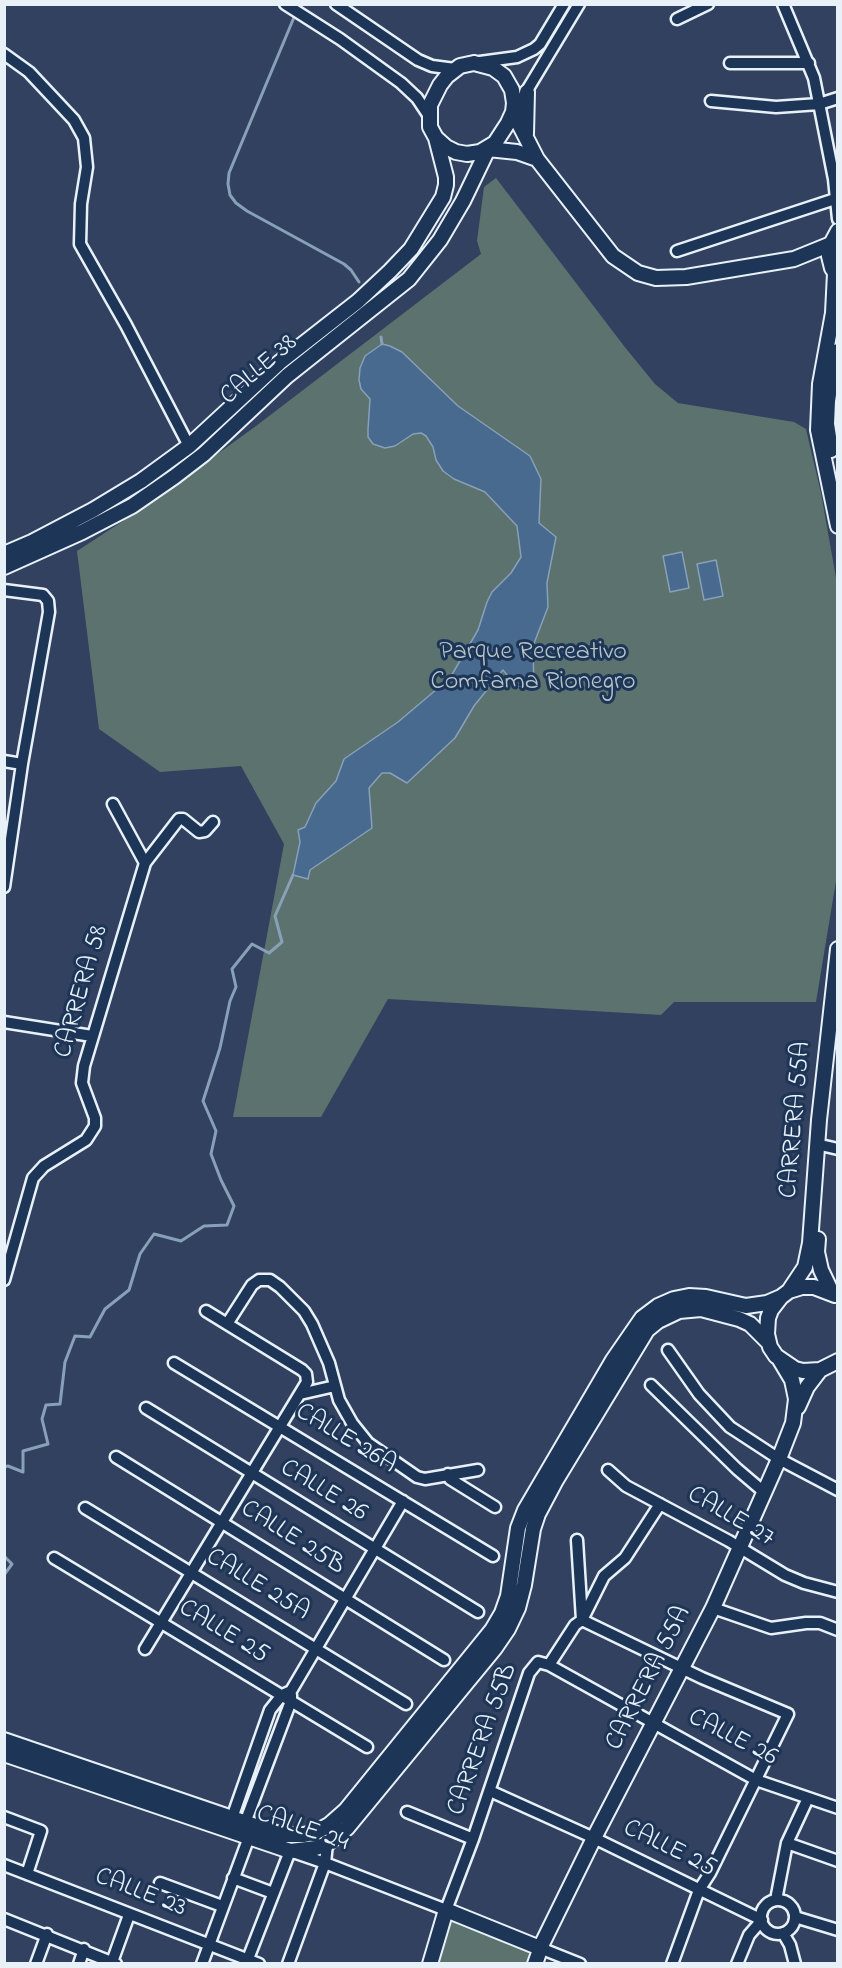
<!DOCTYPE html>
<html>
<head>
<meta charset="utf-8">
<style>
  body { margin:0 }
  #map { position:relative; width:842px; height:1968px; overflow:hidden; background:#31415f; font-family:"Indie Flower",sans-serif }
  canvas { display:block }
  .frame { position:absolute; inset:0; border:6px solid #e8f1f8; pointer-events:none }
</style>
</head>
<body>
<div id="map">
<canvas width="842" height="1968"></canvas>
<div class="frame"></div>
</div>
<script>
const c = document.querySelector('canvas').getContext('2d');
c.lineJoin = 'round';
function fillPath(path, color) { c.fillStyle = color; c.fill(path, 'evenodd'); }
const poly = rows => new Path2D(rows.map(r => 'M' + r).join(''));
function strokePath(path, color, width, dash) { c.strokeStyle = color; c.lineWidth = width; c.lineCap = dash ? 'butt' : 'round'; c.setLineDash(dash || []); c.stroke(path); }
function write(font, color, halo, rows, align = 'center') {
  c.font = font + ' "Indie Flower",sans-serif'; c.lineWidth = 6; c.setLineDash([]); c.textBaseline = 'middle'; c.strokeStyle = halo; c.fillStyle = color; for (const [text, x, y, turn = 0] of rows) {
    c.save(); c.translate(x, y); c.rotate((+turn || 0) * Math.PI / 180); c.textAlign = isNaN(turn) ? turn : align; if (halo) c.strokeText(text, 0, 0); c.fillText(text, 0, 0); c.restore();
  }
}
fillPath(poly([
  [496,178,624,346,655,384,678,403,794,422,806,429,821,493,838,589,837,875,816,1002,674,1002,661,1015,388,999,321,1117,233,1117,284,844,241,766,160,772,99,729,77,551,140,510,256,426,481,254,477,241,484,187],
  [458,1918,526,1946,530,1952,526,1963,433,1964,447,1927,452,1921]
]), '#5b726e');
const water = poly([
  [382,344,390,346,402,352,458,406,530,456,541,479,539,523,556,537,547,583,548,607,533,646,534,688,516,686,503,670,474,706,455,738,407,783,390,773,382,773,369,788,372,828,310,870,308,879,293,875,300,842,298,830,305,827,316,803,336,781,344,759,398,722,450,678,478,630,487,602,492,592,511,573,521,557,517,526,485,492,454,479,443,471,436,460,433,447,426,436,421,433,413,434,395,446,385,448,373,444,368,437,368,429,370,399,361,389,359,380,360,368,365,356,382,344],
  [682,552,689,588,670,592,663,556,682,552],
  [716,560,723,596,704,600,697,564,716,560]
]);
fillPath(water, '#486a8e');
strokePath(water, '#88a0b8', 1.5);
strokePath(poly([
  [295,15,229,173,228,184,230,195,236,203,247,211,344,264,351,270,359,282],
  [381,337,382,344],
  [4,1467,8,1466,23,1472,23,1451,48,1444,42,1419,46,1405,60,1404,65,1362,75,1336,90,1337,105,1309,129,1290,140,1254,154,1234,181,1241,204,1226,227,1225,234,1206,221,1180,211,1154,216,1131,203,1101,220,1048,230,1001,236,987,232,969,252,944,269,953,282,942,275,916,293,875],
  [4,1556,12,1564,4,1575]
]), '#88a0b8', 3);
const minor = poly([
  [285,4,340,39,401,83,417,98,429,116],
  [336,4,418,60,432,66,455,69],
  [783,4,814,78,834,179,838,219],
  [677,19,708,4],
  [4,54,29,72,74,120,84,138,87,167,81,204,80,244,126,325,189,446],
  [480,62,517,57,534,49,540,44,564,4],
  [730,63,809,63],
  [523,97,579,4],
  [711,101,776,107,819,104,838,98],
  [677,251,835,199],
  [4,590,43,595,48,601,49,612,22,764,4,887],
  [4,761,22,764],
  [113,804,145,863,179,819,183,819,199,832,205,831,213,822],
  [4,1022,92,1036],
  [825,1146,838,1149],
  [4,1280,33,1178,44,1166,86,1140,95,1126,95,1118,82,1083,84,1066,145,863],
  [227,1324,252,1285,259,1280,270,1280,280,1287,304,1311,312,1324,329,1363,339,1400,352,1423,368,1443,417,1477,425,1479,478,1470],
  [668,1350,699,1394,730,1427,779,1459,838,1490],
  [174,1363,493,1556],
  [651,1385,737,1469,764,1492],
  [300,1394,335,1386],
  [146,1408,478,1612],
  [116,1457,444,1660],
  [608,1470,626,1486,729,1541,785,1575,804,1583,838,1592],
  [448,1474,450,1479,495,1507],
  [85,1508,406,1704],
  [577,1540,582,1620,702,1678,788,1714,710,1873,699,1890,672,1964],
  [54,1558,367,1747],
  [713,1608,771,1628,806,1623,820,1623,838,1630],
  [145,1649,307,1382,306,1374,302,1370,206,1311],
  [549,1665,575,1625,582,1620,604,1576,625,1558,660,1504],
  [490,1791,594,1838,762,1920,749,1935,737,1964],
  [407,1812,473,1839],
  [4,1817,41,1831,27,1874],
  [232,1818,270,1710,282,1695,291,1691,403,1501],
  [245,1823,291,1701,291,1695],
  [787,1843,838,1861],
  [4,1865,259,1964],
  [233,1878,273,1893],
  [160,1883,222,1906],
  [776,1900,787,1843,808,1798],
  '761 1917a17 17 0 1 1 34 0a17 17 0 1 1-34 0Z',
  [795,1917,838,1930],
  [4,1919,116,1964],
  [783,1933,790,1945,795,1964],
  [540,1948,580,1964],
  [112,1962,129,1915],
  [36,1964,47,1934],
  [79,1964,84,1949],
  [202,1964,249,1837],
  [246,1964,290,1851,325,1863,446,1910,473,1839,529,1673,538,1662,549,1665,756,1780,838,1808],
  [288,1964,325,1863,327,1844]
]);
const major = poly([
  [474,63,493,68,504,76,512,90,514,103,513,112,508,123,495,143,480,152,467,154,456,152,446,147,436,138,430,127,430,105,440,85,447,76,460,66,474,63],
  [513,112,537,159,613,256,638,273,656,278,686,277,794,259,831,244],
  [526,134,527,92],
  [838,231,831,244,829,256,832,268,838,277],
  [835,273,833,313,820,384,818,430,838,526],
  [831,450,827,424,828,401,833,368,838,351],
  [4,554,32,542,93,510,141,481,189,446,280,362,358,301,390,271,411,249,443,197,446,185,446,177,436,138],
  [4,567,82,532,132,506,174,477,204,454,287,376,409,279,440,240,463,201,488,149,517,152,537,159],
  [818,1239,817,1252,821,1270,832,1293],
  [789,1291,805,1267,810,1243,819,1120,838,949],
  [835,1295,814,1287,802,1287,789,1291,781,1297,771,1310,768,1318,767,1334,770,1347,776,1356,795,1369,803,1371,820,1370,838,1361],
  [798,1407,807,1387,820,1370],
  [4,1740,282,1835,304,1835,316,1832,329,1825,346,1810,492,1630,502,1613,508,1596,518,1528,525,1510,613,1360,642,1318,658,1306,674,1299,689,1296,706,1297,746,1306,767,1303,781,1297],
  [4,1754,290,1851,316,1848,327,1844,347,1828,495,1648,508,1629,518,1608,524,1585,533,1529,538,1514,556,1480,647,1330,658,1321,679,1311,701,1309,739,1319,750,1324,768,1342],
  [430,1964,446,1910,540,1948],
  [535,1964,542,1944,594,1838,713,1608,779,1459,793,1423,796,1399,792,1380,780,1360]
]);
strokePath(minor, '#e8f1f8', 15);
strokePath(major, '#e8f1f8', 18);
strokePath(minor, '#1d3557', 10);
strokePath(major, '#1d3557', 14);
write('26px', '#e8f1f8', '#1d3557', [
  ["CALLE 38",260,371,-41],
  ["CARRERA 58",83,992,-74],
  ["CARRERA 55A",797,1120,-85],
  ["CALLE 26A",345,1440,31],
  ["CALLE 26",323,1492,31],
  ["CALLE 27",730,1518,30],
  ["CALLE 25B",292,1539,32],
  ["CALLE 25A",257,1586,31],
  ["CALLE 25",223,1633,31],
  ["CARRERA 55A",650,1679,-63],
  ["CALLE 26",732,1739,27],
  ["CARRERA 55B",484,1740,-70],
  ["CALLE 24",302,1830,19],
  ["CALLE 25",669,1850,26],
  ["CALLE 23",140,1894,21]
]);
write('26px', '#b7c5c8', '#1d3557', [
  ["Parque Recreativo",533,654],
  ["Comfama Rionegro",533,684]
]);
</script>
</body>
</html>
